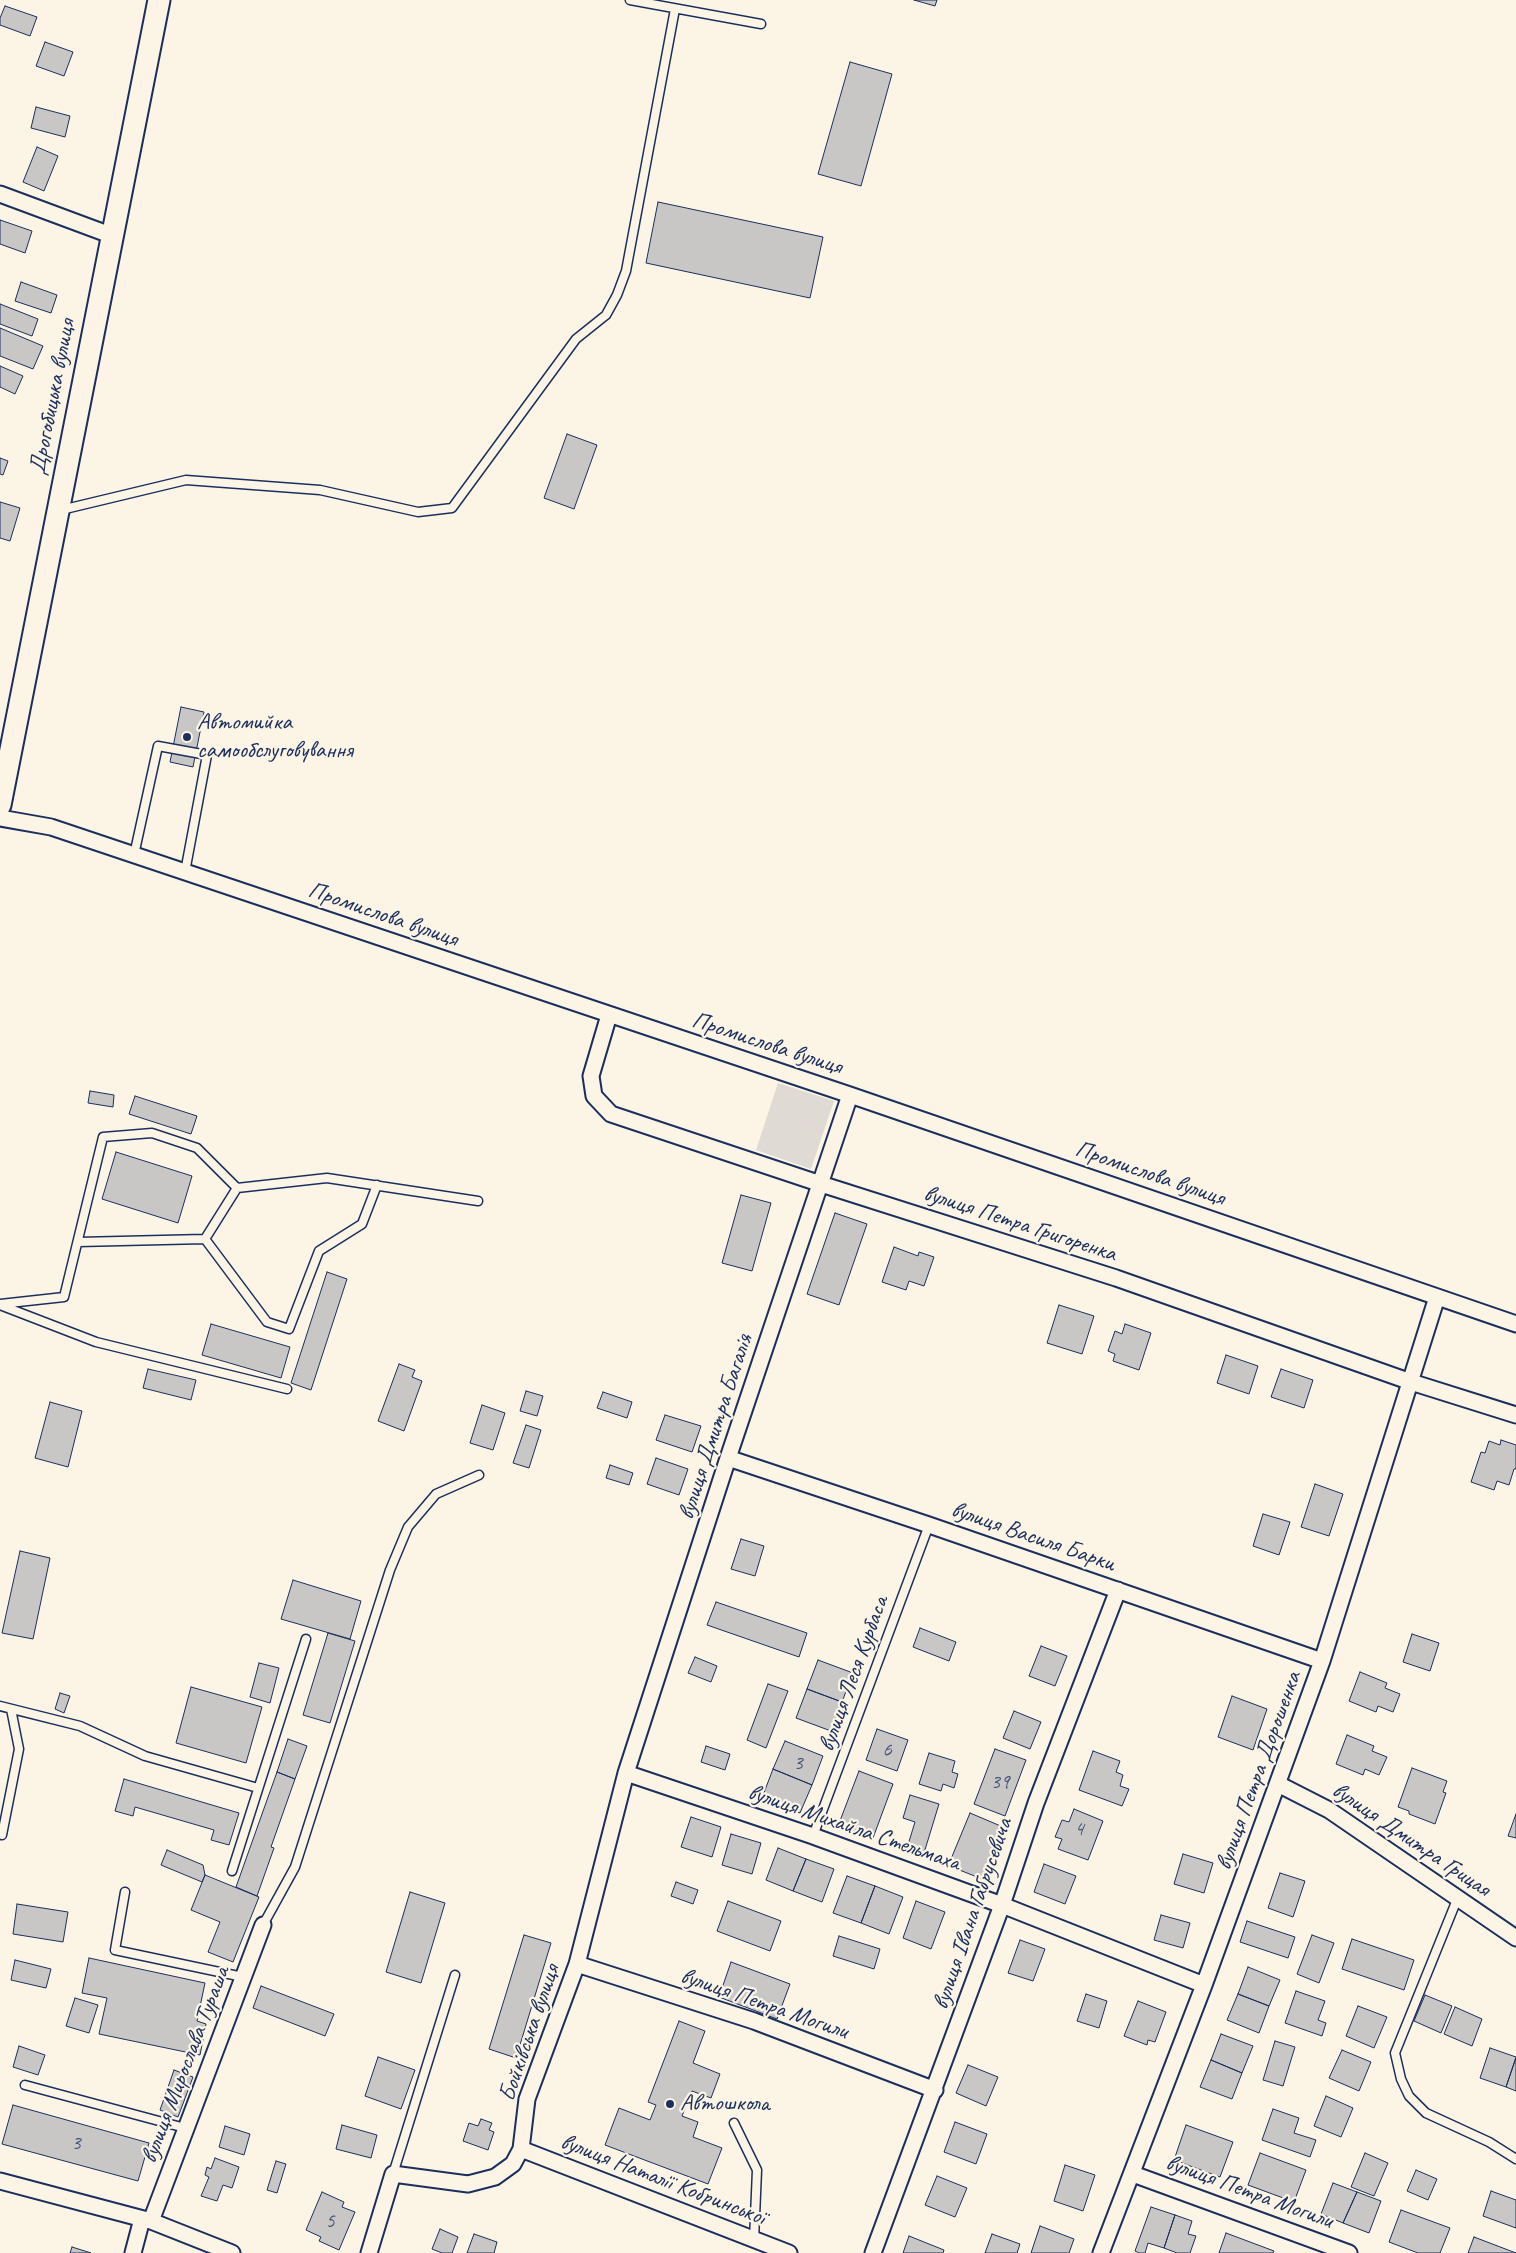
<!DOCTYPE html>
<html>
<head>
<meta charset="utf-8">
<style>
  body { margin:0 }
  canvas { display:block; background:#fcf5e5 }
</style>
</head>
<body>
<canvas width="1516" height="2253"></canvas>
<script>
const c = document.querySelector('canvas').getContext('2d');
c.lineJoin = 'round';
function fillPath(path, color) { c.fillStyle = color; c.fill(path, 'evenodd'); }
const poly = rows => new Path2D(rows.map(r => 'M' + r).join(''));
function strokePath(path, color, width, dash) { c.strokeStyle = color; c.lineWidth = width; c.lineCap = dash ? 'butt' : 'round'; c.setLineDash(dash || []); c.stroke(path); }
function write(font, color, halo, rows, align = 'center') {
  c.font = font + ' Caveat,sans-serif'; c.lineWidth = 4.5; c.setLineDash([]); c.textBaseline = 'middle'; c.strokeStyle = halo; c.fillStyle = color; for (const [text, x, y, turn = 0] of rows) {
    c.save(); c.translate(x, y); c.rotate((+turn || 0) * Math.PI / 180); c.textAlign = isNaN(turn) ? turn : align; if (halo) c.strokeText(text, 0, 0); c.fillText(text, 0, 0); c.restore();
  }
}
fillPath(poly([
  [778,1083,834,1101,811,1169,756,1150]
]), '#dfdbd4');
const building = poly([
  [914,0,937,0,935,6,914,0],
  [5,6,37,17,30,36,0,25,0,18,5,6],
  [45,42,73,52,64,76,36,66,45,42],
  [850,62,892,74,861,186,818,174,850,62],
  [36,107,70,116,65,137,31,128,36,107],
  [37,147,58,156,44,191,23,182,37,147],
  [658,202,823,237,810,298,646,263,658,202],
  [0,220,32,231,25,253,0,244,0,220],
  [21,282,57,295,51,313,15,301,21,282],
  [0,304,38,319,32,336,0,324,0,304],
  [0,328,43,346,33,369,0,356,0,328],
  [0,366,23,376,15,394,0,387,0,366],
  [567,434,597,445,574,509,544,498,567,434],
  [0,458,8,461,3,475,0,474,0,458],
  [0,502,20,508,10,541,0,538,0,502],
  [181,707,204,712,193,767,170,762,181,707],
  [90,1091,114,1095,113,1107,88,1103,90,1091],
  [135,1096,197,1116,191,1134,129,1114,135,1096],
  [116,1152,192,1176,178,1223,102,1199,116,1152],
  [741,1195,771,1203,752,1271,722,1263,741,1195],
  [835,1213,867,1224,839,1305,807,1294,835,1213],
  [894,1247,918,1256,919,1252,934,1257,924,1286,909,1281,906,1290,882,1282,894,1247],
  [327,1272,347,1279,311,1390,291,1383,327,1272],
  [1059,1305,1094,1316,1082,1354,1047,1343,1059,1305],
  [211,1324,290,1347,281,1378,202,1355,211,1324],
  [1125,1324,1151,1333,1139,1370,1113,1361,1115,1354,1108,1351,1115,1331,1122,1334,1125,1324],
  [1226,1355,1258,1366,1249,1394,1217,1383,1226,1355],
  [399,1364,415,1370,412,1377,422,1381,404,1431,378,1421,399,1364],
  [148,1369,196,1380,191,1400,143,1388,148,1369],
  [1281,1369,1313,1380,1304,1408,1271,1397,1281,1369],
  [526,1391,543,1396,537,1416,520,1411,526,1391],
  [603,1392,632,1402,627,1418,597,1408,603,1392],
  [50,1402,82,1411,68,1467,35,1458,50,1402],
  [482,1405,505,1413,493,1450,470,1443,482,1405],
  [665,1415,701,1426,692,1452,656,1440,665,1415],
  [526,1425,541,1430,529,1468,513,1463,526,1425],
  [1501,1440,1516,1445,1516,1469,1514,1469,1509,1485,1497,1481,1494,1490,1471,1482,1481,1452,1485,1453,1489,1441,1500,1445,1501,1440],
  [656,1458,688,1469,679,1495,647,1484,656,1458],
  [610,1465,633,1473,629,1485,606,1478,610,1465],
  [1315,1484,1343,1494,1329,1536,1301,1527,1315,1484],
  [1263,1514,1290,1522,1279,1555,1253,1546,1263,1514],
  [741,1539,764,1546,755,1576,731,1569,741,1539],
  [20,1551,50,1558,33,1639,2,1633,20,1551],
  [293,1580,361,1601,350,1639,281,1619,293,1580],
  [716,1602,807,1633,799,1657,707,1625,716,1602],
  [920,1628,956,1642,949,1661,913,1647,920,1628],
  [328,1633,355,1641,330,1723,303,1715,328,1633],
  [1412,1634,1439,1643,1430,1671,1403,1662,1412,1634],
  [1041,1646,1067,1656,1055,1686,1029,1676,1041,1646],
  [695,1657,717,1666,711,1682,688,1673,695,1657],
  [818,1660,853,1673,842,1702,807,1689,818,1660],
  [259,1663,279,1668,270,1703,250,1697,259,1663],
  [1360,1672,1387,1683,1385,1688,1400,1694,1393,1712,1378,1706,1376,1712,1349,1701,1360,1672],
  [768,1684,788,1691,766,1748,747,1740,768,1684],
  [191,1687,262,1707,246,1763,176,1743,191,1687],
  [807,1689,842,1702,831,1731,796,1718,807,1689],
  [60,1693,70,1696,64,1713,55,1709,60,1693],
  [1232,1696,1267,1709,1253,1750,1218,1737,1232,1696],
  [1014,1711,1041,1722,1030,1749,1003,1738,1014,1711],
  [877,1729,908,1740,897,1771,866,1760,877,1729],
  [1347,1735,1374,1746,1372,1751,1387,1757,1379,1775,1365,1769,1363,1775,1336,1764,1347,1735],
  [288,1739,307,1746,295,1779,277,1772,288,1739],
  [785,1741,823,1756,812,1785,773,1769,785,1741],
  [706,1746,730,1754,725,1770,701,1762,706,1746],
  [995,1749,1026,1760,1005,1816,974,1804,995,1749],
  [1093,1751,1120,1761,1116,1772,1123,1775,1120,1786,1129,1789,1122,1806,1079,1790,1093,1751],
  [929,1753,955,1761,952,1772,958,1774,954,1788,943,1784,941,1791,919,1784,929,1753],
  [1412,1768,1447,1781,1443,1792,1446,1793,1435,1824,1409,1814,1409,1811,1398,1807,1412,1768],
  [773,1769,812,1785,800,1813,762,1798,773,1769],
  [859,1771,893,1784,873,1838,838,1826,859,1771],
  [277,1772,295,1779,271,1847,274,1848,257,1896,236,1887,277,1772],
  [124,1779,239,1813,229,1845,211,1840,214,1830,135,1807,133,1816,115,1811,124,1779],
  [910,1795,939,1804,924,1853,907,1848,915,1822,903,1818,910,1795],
  [1074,1809,1103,1821,1088,1860,1058,1849,1062,1839,1055,1837,1062,1820,1069,1822,1074,1809],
  [970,1813,1003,1827,982,1879,957,1869,959,1863,951,1859,970,1813],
  [1516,1814,1516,1838,1508,1836,1516,1814],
  [691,1817,721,1827,712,1857,681,1847,691,1817],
  [731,1834,761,1843,752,1874,722,1865,731,1834],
  [778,1848,806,1859,793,1891,766,1880,778,1848],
  [167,1850,203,1865,205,1875,202,1882,161,1865,167,1850],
  [1183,1854,1213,1863,1204,1893,1174,1884,1183,1854],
  [806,1859,834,1869,822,1902,793,1891,806,1859],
  [1044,1864,1076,1876,1065,1904,1034,1892,1044,1864],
  [1280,1873,1305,1881,1293,1917,1268,1908,1280,1873],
  [205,1875,259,1897,233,1962,208,1952,220,1922,191,1910,205,1875],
  [847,1876,875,1886,861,1923,833,1913,847,1876],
  [676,1882,698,1890,693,1904,671,1896,676,1882],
  [875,1886,903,1897,889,1934,861,1923,875,1886],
  [410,1892,445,1903,421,1983,386,1972,410,1892],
  [728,1901,781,1921,770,1951,717,1931,728,1901],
  [916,1901,945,1912,931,1949,903,1938,916,1901],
  [17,1904,68,1912,63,1942,13,1934,17,1904],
  [1161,1915,1190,1923,1183,1948,1154,1940,1161,1915],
  [1247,1921,1295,1937,1288,1958,1240,1942,1247,1921],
  [524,1935,551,1943,516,2058,489,2049,524,1935],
  [1312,1935,1334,1943,1319,1983,1297,1974,1312,1935],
  [839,1936,880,1949,874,1969,833,1956,839,1936],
  [1352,1939,1414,1960,1404,1990,1342,1969,1352,1939],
  [1020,1940,1045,1949,1033,1981,1008,1973,1020,1940],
  [89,1958,205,1983,197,2021,206,2024,200,2055,99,2034,107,1998,82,1993,89,1958],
  [15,1960,51,1969,46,1988,11,1980,15,1960],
  [731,1962,790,1984,777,2019,719,1997,731,1962],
  [1248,1967,1280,1980,1269,2006,1238,1994,1248,1967],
  [261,1986,334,2014,325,2036,253,2008,261,1986],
  [1296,1991,1325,2001,1318,2020,1326,2023,1322,2036,1285,2023,1296,1991],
  [1086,1994,1107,2001,1099,2028,1077,2021,1086,1994],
  [1238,1994,1269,2006,1259,2033,1227,2020,1238,1994],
  [1425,1995,1452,2006,1441,2033,1414,2021,1425,1995],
  [75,1998,98,2005,89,2033,66,2026,75,1998],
  [1138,2001,1166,2012,1155,2042,1148,2040,1147,2045,1124,2036,1138,2001],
  [1358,2006,1387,2017,1374,2048,1346,2036,1358,2006],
  [1455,2007,1482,2019,1472,2046,1444,2034,1455,2007],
  [679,2021,705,2031,693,2063,720,2074,711,2098,692,2091,682,2116,698,2122,693,2137,722,2148,708,2184,605,2145,619,2108,650,2120,656,2105,648,2102,679,2021],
  [1221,2034,1253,2046,1242,2073,1211,2060,1221,2034],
  [1275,2041,1295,2047,1283,2086,1263,2080,1275,2041],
  [19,2046,45,2055,38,2075,13,2067,19,2046],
  [1490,2048,1516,2057,1506,2087,1480,2078,1490,2048],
  [1342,2050,1371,2062,1359,2091,1329,2078,1342,2050],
  [378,2057,415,2070,401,2109,365,2096,378,2057],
  [1516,2058,1516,2091,1506,2087,1516,2058],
  [1211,2060,1242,2073,1232,2099,1200,2087,1211,2060],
  [968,2065,998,2077,986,2106,956,2093,968,2065],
  [174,2070,193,2077,178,2117,160,2110,174,2070],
  [1326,2096,1353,2108,1341,2137,1314,2126,1326,2096],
  [13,2105,149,2143,138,2181,2,2144,13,2105],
  [1273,2109,1299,2118,1294,2133,1316,2140,1310,2157,1262,2140,1273,2109],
  [481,2119,492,2123,489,2130,494,2132,488,2150,463,2141,469,2123,478,2126,481,2119],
  [955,2122,987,2134,976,2164,944,2152,955,2122],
  [342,2125,377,2135,371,2158,336,2149,342,2125],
  [1186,2125,1233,2142,1220,2177,1174,2160,1186,2125],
  [225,2126,250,2134,244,2155,219,2147,225,2126],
  [1260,2153,1306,2170,1294,2202,1248,2185,1260,2153],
  [1365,2153,1388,2163,1374,2196,1351,2187,1365,2153],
  [215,2158,239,2167,232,2188,223,2185,217,2201,201,2196,209,2177,205,2175,207,2167,211,2169,215,2158],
  [276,2161,286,2164,277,2193,267,2190,276,2161],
  [1065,2165,1095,2175,1083,2211,1054,2201,1065,2165],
  [1416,2170,1437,2179,1428,2200,1407,2191,1416,2170],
  [937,2176,967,2188,955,2217,925,2205,937,2176],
  [1333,2183,1357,2192,1343,2223,1321,2214,1333,2183],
  [1491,2191,1516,2200,1516,2228,1483,2216,1491,2191],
  [322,2192,344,2202,342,2207,355,2212,339,2250,319,2241,321,2237,306,2230,322,2192],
  [1357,2192,1381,2201,1369,2233,1343,2223,1357,2192],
  [1151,2207,1175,2215,1164,2248,1148,2243,1145,2253,1139,2253,1135,2251,1151,2207],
  [1401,2210,1450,2228,1440,2253,1418,2253,1389,2242,1401,2210],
  [1175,2215,1192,2221,1188,2234,1196,2236,1190,2253,1177,2253,1164,2248,1175,2215],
  [1040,2226,1074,2239,1069,2253,1031,2253,1040,2226],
  [440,2229,458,2237,452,2253,442,2253,432,2249,440,2229],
  [1226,2233,1274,2251,1273,2253,1219,2253,1226,2233],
  [474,2234,497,2242,494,2253,467,2253,474,2234],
  [992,2234,1020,2244,1017,2253,985,2253,992,2234],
  [909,2236,944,2250,943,2253,903,2253,909,2236],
  [1474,2237,1516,2253,1468,2253,1474,2237],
  [72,2247,91,2253,70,2253,72,2247]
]);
fillPath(building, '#c8c7c6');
strokePath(building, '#1b2f5e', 1);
const service = poly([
  [630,0,761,24],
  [61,510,186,480,320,490,418,512,452,508,576,339,606,315,617,295,626,271,675,9],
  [134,855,158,746,207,755,185,872],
  [205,1239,267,1322,289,1329,319,1251,362,1224,377,1185],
  [78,1242,205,1239,237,1188],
  [0,1304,64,1297,103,1137,152,1133,197,1148,237,1188,327,1178,478,1201],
  [0,1305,96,1342,287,1389],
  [0,1706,80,1726,145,1756,258,1788],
  [2,1835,19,1749,11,1709],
  [813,1836,929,1525],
  [232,1871,306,1639],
  [125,1892,115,1950,243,1977],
  [1458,1897,1395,2053,1401,2079,1409,2096,1426,2113,1489,2142,1516,2159],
  [263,1925,295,1867,390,1570,408,1527,436,1494,479,1475],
  [25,2085,185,2128],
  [734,2123,757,2170,754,2240],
  [393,2174,455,1975]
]);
const minor = poly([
  [0,194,113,236],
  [0,818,51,827,850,1095,1516,1324],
  [609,1015,591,1076,594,1096,611,1114,821,1184,1116,1278,1411,1382,1516,1415],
  [728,1458,929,1525,1322,1661],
  [626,1773,813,1836,1002,1905,1204,1985],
  [1278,1784,1329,1810,1516,1938],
  [577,1964,754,2021,935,2090],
  [521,2149,789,2253],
  [1133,2174,1349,2253],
  [0,2181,151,2221,232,2253],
  [151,2221,263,1925],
  [133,2253,142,2219],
  [369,2253,393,2174,468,2184,495,2177,513,2164,521,2149,527,2099,577,1964,626,1773,728,1458,850,1095],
  [873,2253,1002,1905,1036,1803,1118,1590],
  [1101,2253,1204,1985,1322,1661,1437,1297]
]);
const secondary = poly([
  [0,805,159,0]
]);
strokePath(service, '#1b2f5e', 11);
strokePath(minor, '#1b2f5e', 19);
strokePath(secondary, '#1b2f5e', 25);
strokePath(service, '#fcf5e5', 8);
strokePath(minor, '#fcf5e5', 15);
strokePath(secondary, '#fcf5e5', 21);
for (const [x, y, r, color] of [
  [187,737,5,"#1b2f5e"],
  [670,2104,5,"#1b2f5e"]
]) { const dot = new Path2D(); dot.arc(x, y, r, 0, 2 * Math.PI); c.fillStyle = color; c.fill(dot); strokePath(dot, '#fcf5e5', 2); }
write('21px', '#465578', null, [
  ["6",887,1750],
  ["3",798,1763],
  ["39",1000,1782],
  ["4",1079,1829],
  ["3",76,2143],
  ["5",330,2221]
]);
write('24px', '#1b2f5e', '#fcf5e5', [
  ["Дрогобицька вулиця",53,397,-79],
  ["Промислова вулиця",383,915,19],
  ["Промислова вулиця",767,1044,18],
  ["Промислова вулиця",1150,1174,19],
  ["вулиця Петра Григоренка",1020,1224,18],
  ["вулиця Дмитра Багалія",716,1427,-72],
  ["вулиця Василя Барки",1033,1537,19],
  ["вулиця Леся Курбаса",854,1674,-70],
  ["вулиця Петра Дорошенка",1259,1771,-70],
  ["вулиця Михайла Стельмаха",854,1828,19],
  ["вулиця Дмитра Грицая",1411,1840,34],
  ["вулиця Івана Габрусевича",973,1914,-71],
  ["вулиця Петра Могили",764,2004,19],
  ["Бойківська вулиця",530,2033,-71],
  ["вулиця Мирослава Тураша",186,2065,-69],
  ["вулиця Наталії Кобринської",663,2180,21],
  ["вулиця Петра Могили",1249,2192,20]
]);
write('24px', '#1b2f5e', '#fcf5e5', [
  ["Автомийка",197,723],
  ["самообслуговування",197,751],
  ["Автошкола",680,2104]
], 'left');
</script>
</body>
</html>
